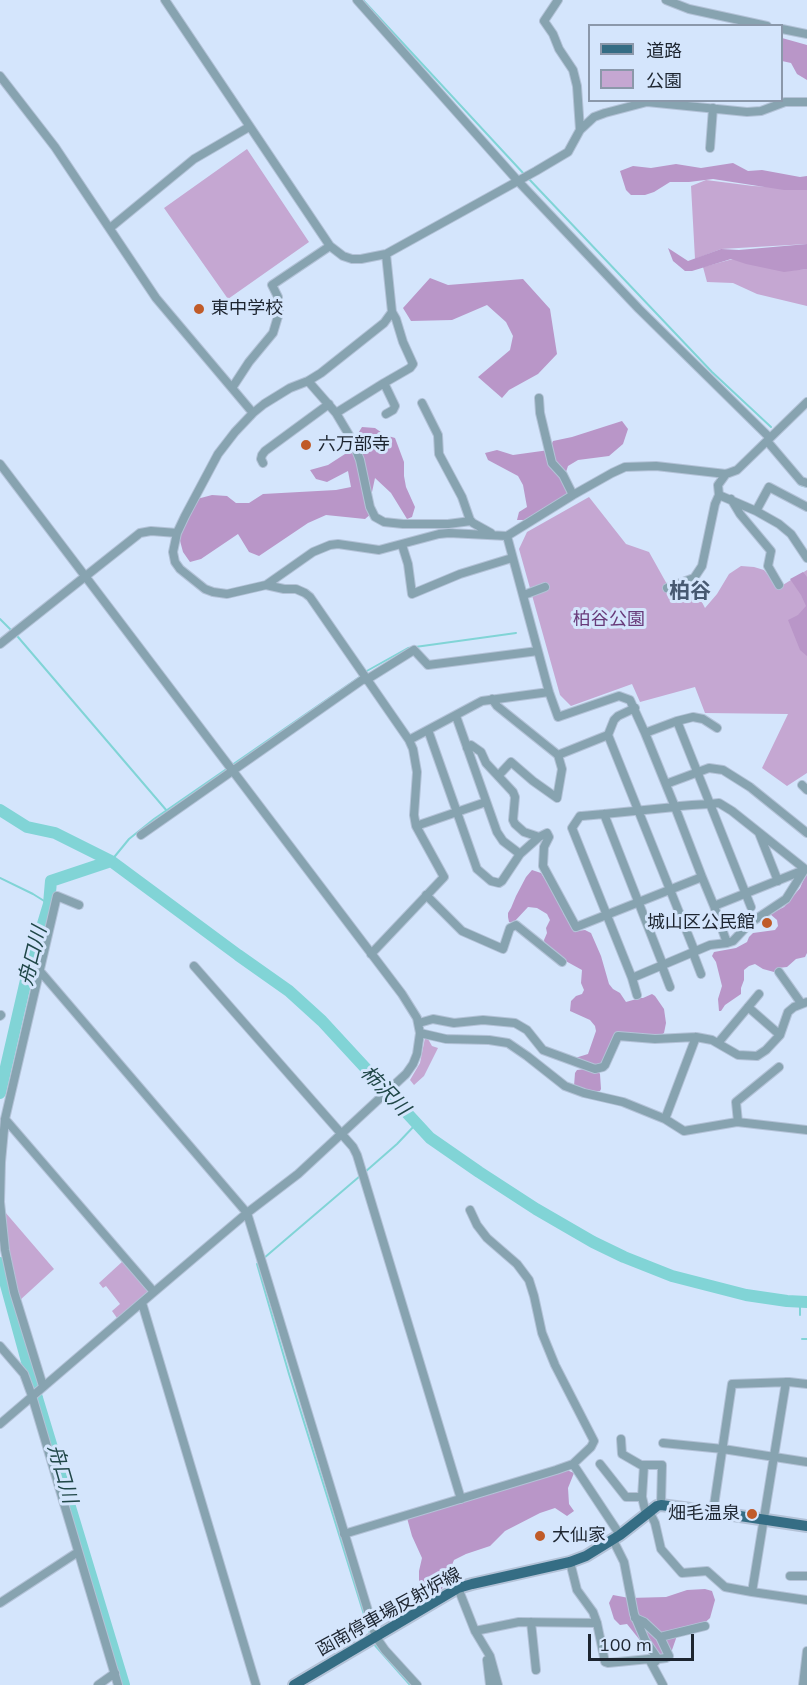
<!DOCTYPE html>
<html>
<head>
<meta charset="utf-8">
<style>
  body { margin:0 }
  #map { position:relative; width:807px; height:1685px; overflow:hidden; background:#d4e5fc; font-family:Mulish,"Noto Sans JP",sans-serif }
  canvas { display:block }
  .legend { position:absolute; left:588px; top:24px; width:195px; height:78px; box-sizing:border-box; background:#d4e5fc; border:2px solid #8b98aa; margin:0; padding:8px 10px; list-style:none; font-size:18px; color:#1d2530 }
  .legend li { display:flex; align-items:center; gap:12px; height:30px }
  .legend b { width:30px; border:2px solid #8b98aa }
  .scale { position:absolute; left:588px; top:1634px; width:106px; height:27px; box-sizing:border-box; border:3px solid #1d2530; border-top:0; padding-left:8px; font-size:18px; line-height:21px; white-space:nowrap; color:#1d2530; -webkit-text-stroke:4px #d4e5fc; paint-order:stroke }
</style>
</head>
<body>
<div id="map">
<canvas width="807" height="1685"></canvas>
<ul class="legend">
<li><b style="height:8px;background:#356d84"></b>道路</li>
<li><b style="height:16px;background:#c5a7d2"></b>公園</li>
</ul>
<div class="scale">100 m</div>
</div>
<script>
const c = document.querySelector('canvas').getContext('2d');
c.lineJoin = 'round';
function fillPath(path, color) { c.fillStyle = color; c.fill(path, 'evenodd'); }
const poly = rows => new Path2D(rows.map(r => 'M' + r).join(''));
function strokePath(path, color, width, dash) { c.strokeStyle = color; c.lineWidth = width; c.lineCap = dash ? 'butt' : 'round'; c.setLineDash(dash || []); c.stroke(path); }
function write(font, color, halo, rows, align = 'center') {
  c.font = font + ' Mulish,"Noto Sans JP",sans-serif'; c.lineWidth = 6; c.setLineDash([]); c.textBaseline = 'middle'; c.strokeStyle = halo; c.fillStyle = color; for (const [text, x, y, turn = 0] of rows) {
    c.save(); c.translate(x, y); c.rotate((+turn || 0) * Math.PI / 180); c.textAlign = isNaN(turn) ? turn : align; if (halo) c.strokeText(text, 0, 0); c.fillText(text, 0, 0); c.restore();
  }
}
fillPath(poly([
  [247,149,309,242,228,299,164,208],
  [706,180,753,186,807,189,807,244,721,249,695,259,691,186],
  [733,259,783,271,807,269,807,306,757,294,733,283,707,282,703,267],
  [589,497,626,544,649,552,668,586,693,585,705,608,717,594,729,574,741,566,754,567,764,570,778,588,807,570,807,773,787,786,762,768,788,714,705,713,695,687,640,702,632,684,571,706,560,695,519,549,527,532],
  [425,1038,428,1039,432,1046,438,1048,424,1076,414,1085,410,1080,420,1063],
  [5,1212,54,1269,19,1301,6,1238],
  [123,1261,149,1291,117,1318,112,1311,120,1304,106,1286,103,1288,99,1283]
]), '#c5a7d2');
fillPath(poly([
  [782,38,807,45,807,80,797,74,791,63,782,61],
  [733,163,748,171,762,170,800,177,807,176,807,190,784,190,713,179,689,182,670,182,654,192,645,195,631,195,626,190,620,171,633,166,651,168,676,164,701,168],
  [807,244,807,269,784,272,746,264,731,259,692,271,685,271,673,261,668,248,688,261,721,249,739,250],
  [430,278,448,285,523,279,550,309,557,354,538,374,509,390,502,398,478,377,510,350,513,336,506,322,487,305,452,320,411,321,403,308],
  [622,421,628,429,623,444,609,456,578,460,568,466,564,478,572,492,528,520,517,520,519,512,527,507,523,485,518,476,488,460,485,453,497,450,513,455,549,450,553,441,572,437],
  [362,427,375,428,385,435,395,438,404,462,404,476,406,487,415,507,412,517,407,519,391,493,375,478,372,492,372,513,365,519,326,515,308,523,259,556,249,552,238,534,201,559,190,562,183,552,179,537,197,499,212,495,227,496,236,503,249,503,263,494,336,490,351,487,348,471,327,482,316,479,310,470,328,465,345,454],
  [803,572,807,577,807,656,800,650,788,620,798,615,806,606,801,595,790,579],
  [532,870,541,873,559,902,564,915,572,927,577,931,585,930,591,933,601,956,609,984,613,989,620,993,626,1002,640,998,643,998,652,994,655,996,664,1009,666,1023,664,1033,661,1035,648,1036,633,1036,625,1033,619,1034,602,1065,597,1067,575,1058,588,1054,596,1031,595,1026,590,1020,570,1011,571,1001,576,996,582,994,584,990,581,983,582,970,562,959,545,946,544,940,547,933,546,928,550,920,547,914,537,908,528,907,514,922,509,922,508,917,508,913,511,908,516,896,526,877],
  [807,872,807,953,805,957,796,959,787,967,778,968,774,972,763,969,755,964,749,966,744,970,744,980,741,988,741,994,725,1005,721,1011,719,1011,718,999,722,986,716,962,712,956,714,952,736,948,747,942,749,937,753,933,775,930,778,926,777,920,770,914,784,907,800,888],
  [585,1069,598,1071,600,1074,601,1089,600,1091,586,1091,574,1086,575,1073,577,1070],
  [562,1468,574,1473,568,1488,569,1504,574,1511,567,1516,555,1508,540,1513,505,1531,490,1546,466,1554,454,1560,442,1589,429,1595,419,1585,419,1571,422,1558,412,1536,407,1518],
  [705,1589,712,1591,715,1600,710,1618,699,1628,679,1630,672,1650,657,1657,647,1649,627,1624,620,1625,614,1619,609,1603,613,1595,629,1598,666,1597,687,1590]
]), '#b996c8');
strokePath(poly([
  [363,0,524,174],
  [528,178,712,372,771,427],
  [797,482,800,485,807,487],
  [0,619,18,637,167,811],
  [365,672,408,648,516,633],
  [232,765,361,676],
  [111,861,129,839,154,819,228,768],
  [0,878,33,894,49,904],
  [365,1172,397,1144,416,1124],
  [360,1176,257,1264,289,1374,371,1637],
  [800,1315,800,1302],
  [802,1339,807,1339],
  [372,1642,410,1685]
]), '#81d4d6', 2);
strokePath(poly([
  [0,810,27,827,55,833,111,861,238,955,289,991,322,1021,430,1138,479,1172,536,1209,593,1242,624,1257,672,1276,746,1295,787,1301,807,1302],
  [0,1093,26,980,49,904,51,881,111,861],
  [0,1263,37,1398,124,1685]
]), '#81d4d6', 12);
const minor = poly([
  [165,0,330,246,343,256,352,259,361,259,386,254,536,171,568,152,580,130,594,117,605,113,647,102,747,112,761,111,785,102,807,102],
  [357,0,517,180,639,309,770,438],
  [558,0,544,21,553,34,559,49,573,70,577,86,580,130],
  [666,0,689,9,767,26],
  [782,29,807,34],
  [0,76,55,147,156,298,253,413],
  [710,148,713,108],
  [110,228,194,159,249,127],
  [392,312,384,323,321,373,308,381,290,388,264,404,253,413,235,432,218,454,185,516,177,533,173,552,175,562,180,569,205,589,213,592,227,594,266,585,313,552,330,545,338,544,379,550,439,534,449,533,507,536,573,495,612,473,625,467,656,466,726,474,737,470,807,402],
  [308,381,336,413,352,440,360,460,370,507,375,517,384,522,403,524,448,524,471,521],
  [384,383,395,406,393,410,386,414],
  [232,388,249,362,273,333,279,313,278,297,272,285,330,246],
  [539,398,540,413,552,463,563,475,573,495],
  [422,403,438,435,439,454,462,497,470,520,473,523,491,533],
  [336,413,384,383,410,368,413,364,403,342,396,319,392,312,386,254],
  [767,441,801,481,807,483],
  [263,463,261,459,262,455,265,451,329,404],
  [0,464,402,994,417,1018,420,1033,417,1054,413,1064,406,1074,298,1174,247,1213,154,1292,0,1424],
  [726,474,718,485,719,495,756,511],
  [731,499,740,514,771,551,768,566,779,585],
  [807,507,769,487,756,511,779,524,791,534,807,558],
  [507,536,549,692,558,717,619,696,630,700,645,733,675,807,702,877,714,906,727,943,710,945,632,978,572,828,580,816,582,816,604,814,675,807,680,806,692,805,710,804,677,721,645,733],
  [402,545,408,564,412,594,460,574,512,558],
  [266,585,284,589,296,589,305,593,310,597,409,740,413,749,417,772,414,815,416,826,444,877,371,954],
  [667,588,694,578,702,566,715,504,719,495],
  [524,595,545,587],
  [0,644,140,533,151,531,177,533],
  [366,680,414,650,428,665,538,651],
  [492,699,497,706,558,755,562,769,557,798,533,781,511,762,498,776],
  [635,708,618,716,614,720,608,735,695,952],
  [456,716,497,832,503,841,520,854],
  [677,721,693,717,703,719,717,728],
  [428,730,477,869,491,881,499,883,502,881,520,854,539,837,547,833,549,837,544,847,543,866,576,927,702,877],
  [409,740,482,701,549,692],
  [467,748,471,745,481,752,486,763,513,792,515,797,513,820,515,824,524,832,539,837],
  [558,755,608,735],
  [666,784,709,768,723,770,750,787,807,833],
  [802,785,807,790],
  [604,814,663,965],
  [416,826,486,802],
  [759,833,778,881],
  [141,835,365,678],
  [426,895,462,931,503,949,510,928,516,925,562,962],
  [714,906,804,870],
  [727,943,733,941,750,923,786,899,805,869,732,811,719,803,710,804,751,907],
  [693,953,701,974],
  [194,966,353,1147,357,1155,461,1499],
  [662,966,670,987],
  [39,970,247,1213,376,1637,385,1650,417,1685],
  [779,972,801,1003],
  [632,978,637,995],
  [748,1007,780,1035],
  [0,1016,1,1015],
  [419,1023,433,1019,454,1023,483,1020,515,1023,527,1030,543,1050,595,1069,603,1067,605,1065,618,1036,655,1039,696,1037,712,1040,738,1055,757,1056,766,1050,780,1035,788,1012,794,1007,807,1002],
  [420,1033,446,1039,489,1040,508,1043,527,1056,565,1086,584,1093,623,1102,665,1119,684,1131,737,1122,807,1130],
  [718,1043,759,994],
  [5,1119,154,1292],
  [665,1119,696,1037],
  [738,1122,736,1102,779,1067],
  [142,1303,256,1685],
  [0,1346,24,1374,32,1396,118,1685],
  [786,1382,752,1592,807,1600],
  [43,1386,14,1292,5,1250,0,1202,1,1162,5,1119,57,896,79,905],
  [621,1439,622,1454,641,1465,662,1465,661,1505],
  [663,1443,723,1449,807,1462],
  [573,1464,620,1535],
  [600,1464,626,1497,642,1497],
  [644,1465,642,1497,646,1514],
  [649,1511,655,1523,661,1549,682,1573,707,1571,725,1587,752,1592],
  [713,1512,732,1384,789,1382,807,1384],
  [344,1534,556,1470,573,1464,591,1447,594,1441,555,1365,542,1333,534,1296,529,1280,517,1264,487,1238,477,1225,470,1210],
  [613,1540,624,1562,634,1614,645,1640,658,1659,653,1664],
  [570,1562,577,1590,593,1612,597,1623,605,1662,608,1663,649,1659,663,1685],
  [790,1576,807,1576],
  [458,1588,475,1631,490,1656,498,1685],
  [0,1603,78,1552],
  [635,1618,644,1622,660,1637,669,1656,666,1658,658,1659],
  [531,1622,536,1670],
  [475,1631,519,1622,597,1623],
  [660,1637,705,1626],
  [487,1660,490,1685],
  [98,1685,115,1673],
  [803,1685,807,1651]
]);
const major = poly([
  [294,1685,458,1588,472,1584,570,1562,586,1556,620,1535,657,1506,661,1505,713,1512,807,1526]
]);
strokePath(minor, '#b3c2d7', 10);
strokePath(major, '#b3c2d7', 14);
strokePath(minor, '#87a3b0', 8);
strokePath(major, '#356d84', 10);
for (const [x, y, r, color] of [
  [199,309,6,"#c05b29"],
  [306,445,6,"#c05b29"],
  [767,923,6,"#c05b29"],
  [752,1514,6,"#c05b29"],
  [540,1536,6,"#c05b29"]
]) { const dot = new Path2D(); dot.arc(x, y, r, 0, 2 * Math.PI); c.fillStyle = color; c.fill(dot); strokePath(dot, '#d4e5fc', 2); }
write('18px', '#1d2530', '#d4e5fc', [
  ["東中学校",211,309],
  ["六万部寺",318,445],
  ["城山区公民館",755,923,"right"],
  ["畑毛温泉",740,1514,"right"],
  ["大仙家",552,1536]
], 'left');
write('18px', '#683b7a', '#d4e5fc', [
  ["柏谷公園",609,620]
]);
write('18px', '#1d2530', '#d4e5fc', [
  ["函南停車場反射炉線",389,1612,-29]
]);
write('italic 20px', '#214849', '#d4e5fc', [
  ["舟口川",33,956,-76],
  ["柿沢川",385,1091,46],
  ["舟口川",62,1474,74]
]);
write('bold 21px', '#475971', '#d4e5fc', [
  ["柏谷",690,592]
]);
</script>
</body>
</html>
